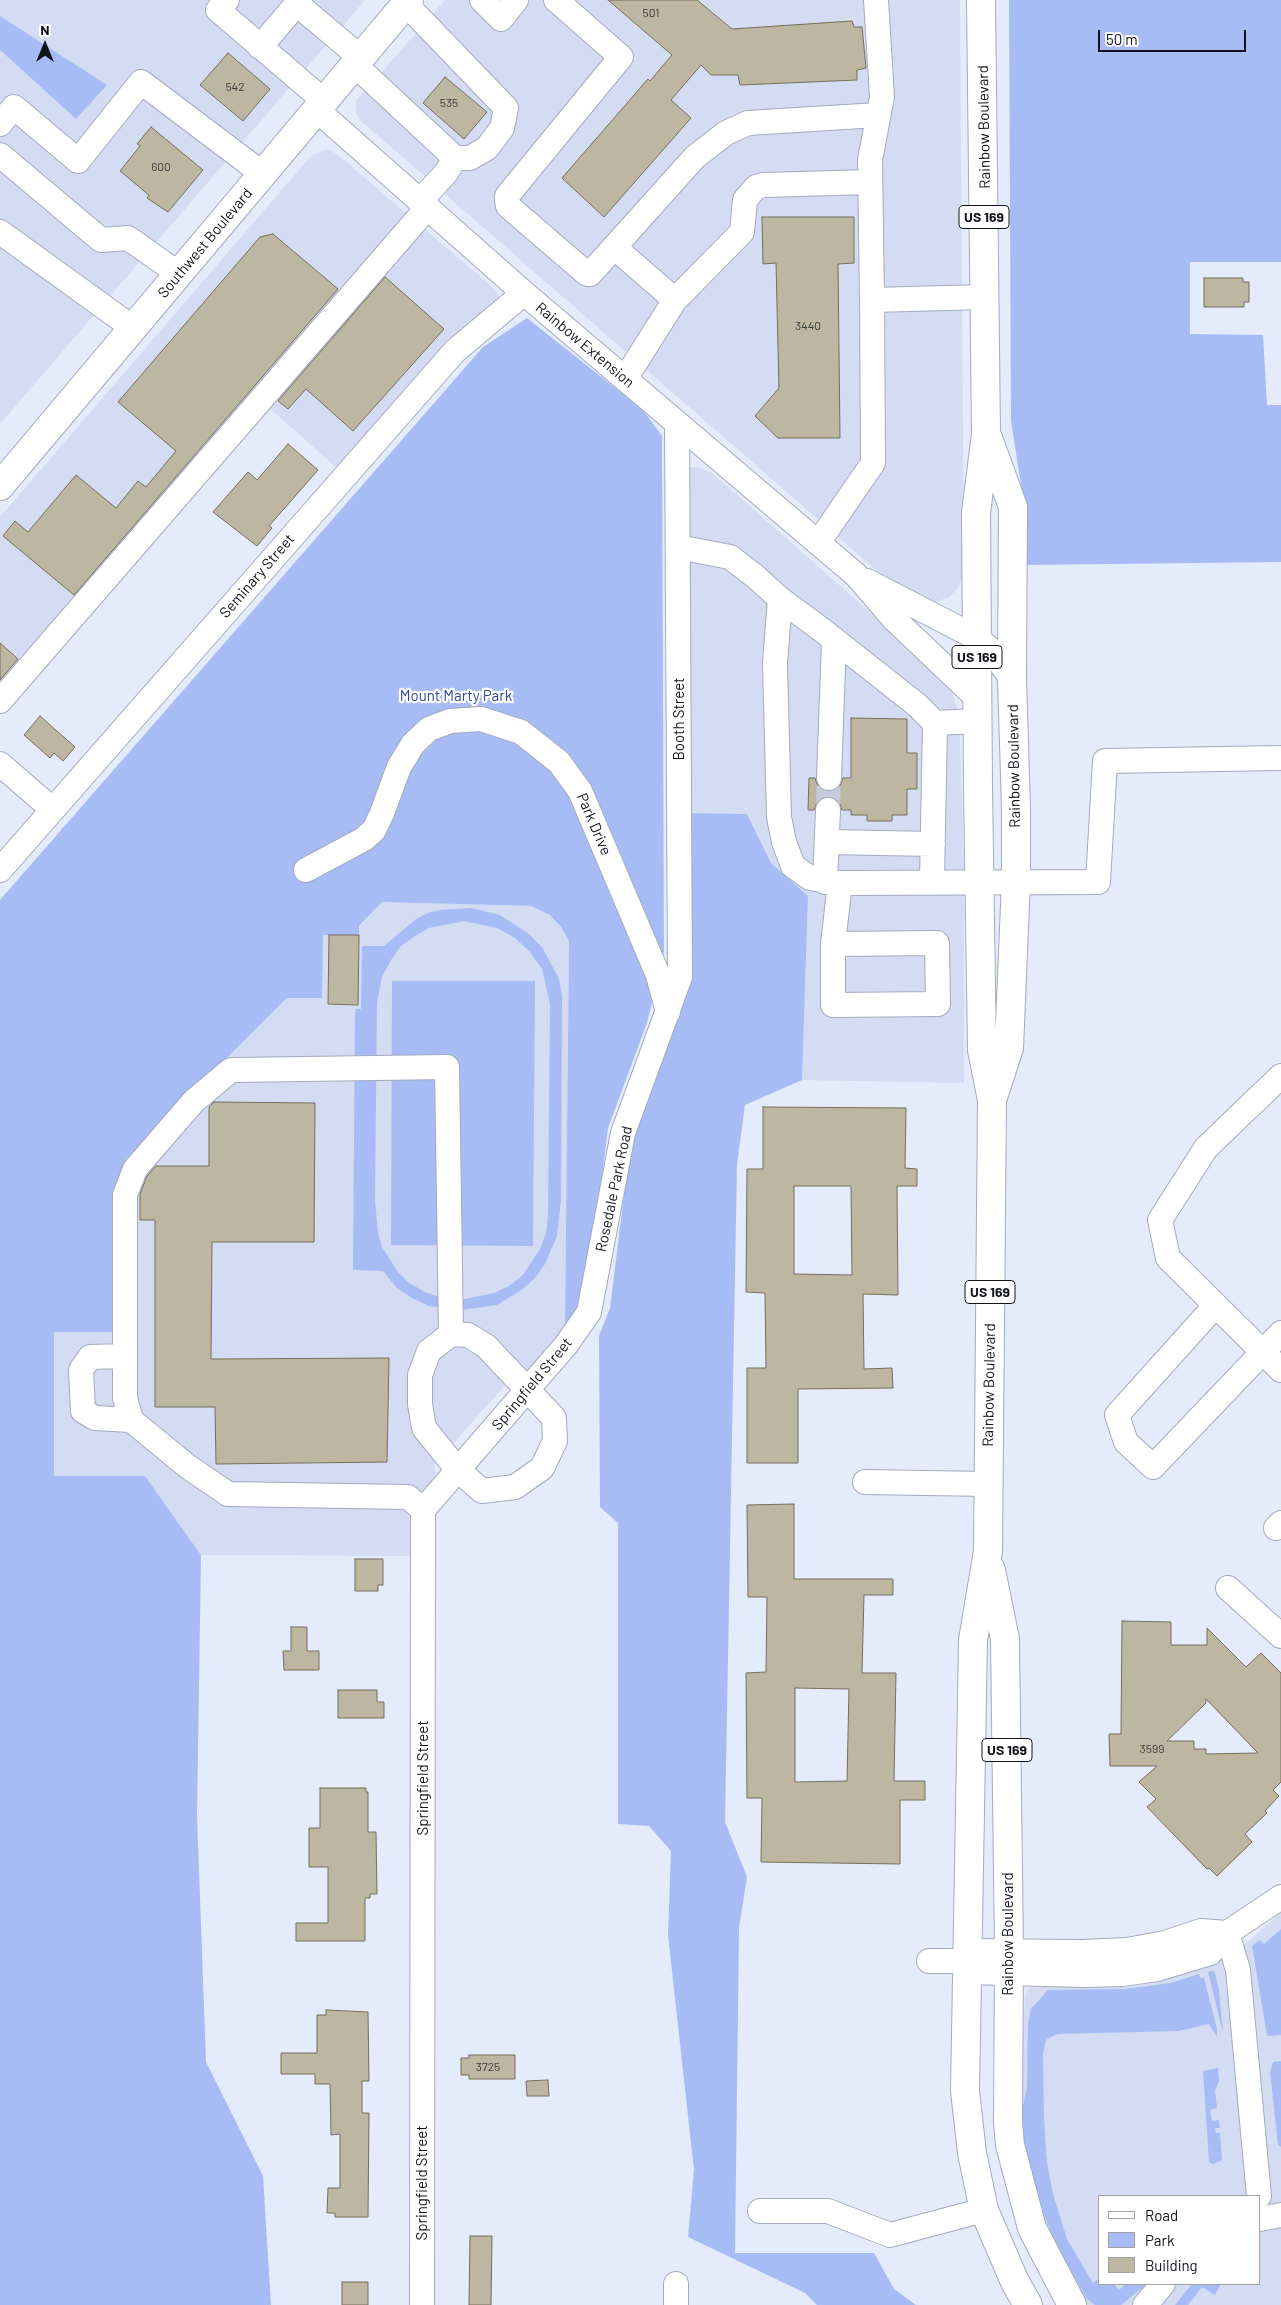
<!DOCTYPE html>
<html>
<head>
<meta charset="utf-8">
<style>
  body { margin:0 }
  #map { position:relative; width:1281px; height:2305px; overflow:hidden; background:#e4ebfc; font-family:Barlow,sans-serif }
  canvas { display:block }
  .legend { position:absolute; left:1098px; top:2195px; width:162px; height:90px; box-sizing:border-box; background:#fff; border:1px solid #9fa1a3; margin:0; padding:6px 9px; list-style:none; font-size:15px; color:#10131a }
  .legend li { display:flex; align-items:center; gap:10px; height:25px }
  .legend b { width:25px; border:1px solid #9fa1a3 }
  .north { position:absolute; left:20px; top:20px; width:50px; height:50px; -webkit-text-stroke:4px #fff; paint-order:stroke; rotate:0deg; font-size:14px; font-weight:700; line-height:20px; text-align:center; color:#10131a }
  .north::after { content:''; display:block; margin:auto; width:18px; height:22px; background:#10131a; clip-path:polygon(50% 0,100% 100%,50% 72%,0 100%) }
  .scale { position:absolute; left:1098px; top:30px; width:148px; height:22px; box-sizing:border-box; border:2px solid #10131a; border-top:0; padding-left:6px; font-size:15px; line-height:18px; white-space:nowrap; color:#10131a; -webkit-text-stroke:4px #fff; paint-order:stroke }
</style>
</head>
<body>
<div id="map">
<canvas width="1281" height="2305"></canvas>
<ul class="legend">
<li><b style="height:6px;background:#fff"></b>Road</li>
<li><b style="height:14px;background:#a7bcf4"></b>Park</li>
<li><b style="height:14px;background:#bdb6a0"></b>Building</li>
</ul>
<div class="north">N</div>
<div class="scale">50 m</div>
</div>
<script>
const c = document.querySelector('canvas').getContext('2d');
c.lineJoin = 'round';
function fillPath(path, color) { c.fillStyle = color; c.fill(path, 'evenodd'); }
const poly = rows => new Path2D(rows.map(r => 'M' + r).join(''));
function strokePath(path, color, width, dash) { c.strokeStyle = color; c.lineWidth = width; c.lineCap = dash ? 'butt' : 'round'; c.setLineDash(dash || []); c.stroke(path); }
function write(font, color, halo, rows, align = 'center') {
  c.font = font + ' Barlow,sans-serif'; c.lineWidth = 4.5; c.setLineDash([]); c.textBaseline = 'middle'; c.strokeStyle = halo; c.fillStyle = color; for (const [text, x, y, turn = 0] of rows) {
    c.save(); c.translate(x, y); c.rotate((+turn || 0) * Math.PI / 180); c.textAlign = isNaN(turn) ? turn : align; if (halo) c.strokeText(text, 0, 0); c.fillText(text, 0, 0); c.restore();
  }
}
fillPath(poly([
  [0,0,365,0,0,424,0,50,76,119,106,85,0,16],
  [445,0,960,0,964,571,959,587,949,597,933,603,899,590,360,120,356,112,356,101],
  [327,149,337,154,497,291,499,300,338,469,266,405,0,713,0,517,311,156],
  [691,467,701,468,712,473,938,672,951,690,957,708,960,736,964,866,964,1083,802,1080,808,896,771,863,747,814,686,813,684,476],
  [382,902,531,906,550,915,561,927,569,941,565,1323,574,1323,522,1380,508,1382,434,1465,436,1472,433,1479,409,1507,411,1556,201,1555,145,1476,54,1476,54,1332,114,1331,112,1193,126,1159,287,998,322,935,359,927],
  [1281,1912,1281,2305,1084,2305,1044,2229,1018,2143,1025,1995,1029,1988,1035,1986,1196,1969,1226,1956,1249,1941],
  [1100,2196,1260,2196,1260,2284,1100,2284]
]), '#d3dcf2');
fillPath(poly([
  [1009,0,1281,0,1281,262,1190,262,1190,334,1263,335,1267,405,1281,405,1281,562,1025,565,1023,497,1011,421],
  [0,16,107,85,76,119,0,50],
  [527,318,643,410,662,436,664,952,647,1023,608,1128,589,1281,574,1323,565,1323,569,941,561,927,550,915,531,906,382,902,359,926,359,935,323,935,322,998,287,998,126,1159,112,1193,114,1332,54,1332,54,1476,145,1476,201,1555,197,1815,206,2062,263,2176,271,2305,0,2305,0,900,483,347],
  [686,813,747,814,771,863,808,896,802,1080,745,1105,737,1164,725,1822,747,1877,739,1928,735,2253,874,2253,894,2289,916,2305,817,2305,805,2293,688,2237,694,2170,668,1935,671,1851,649,1826,618,1824,618,1523,600,1507,599,1336,610,1308,627,1171,637,1122,679,1008],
  [472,908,500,915,529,934,542,947,559,979,562,996,561,1201,557,1236,545,1264,535,1278,523,1289,497,1305,461,1310,429,1306,412,1298,397,1288,383,1271,353,1270,355,1012,356,1009,361,1009,362,946,384,946,416,919,428,913,439,910],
  [464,921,497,928,515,938,530,952,542,969,550,1004,548,1216,546,1233,540,1249,523,1275,509,1286,494,1293,460,1300,442,1298,425,1292,409,1283,398,1272,382,1247,378,1233,375,1201,377,1003,382,977,391,960,401,946,415,936,429,928],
  [392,981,535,981,533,1246,391,1245],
  [1281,1929,1281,2035,1267,2036,1252,1946,1260,1940,1264,1944],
  [1212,1971,1215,1973,1219,1990,1223,2033,1208,1972],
  [1199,1974,1200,1978,1204,1978,1217,2029,1217,2037,1209,2024,1179,2031,1058,2034,1047,2039,1045,2044,1043,2055,1044,2118,1047,2162,1053,2194,1067,2239,1093,2283,1100,2278,1100,2284,1114,2284,1119,2290,1126,2284,1147,2284,1121,2305,1095,2305,1087,2299,1056,2245,1037,2196,1025,2150,1020,2121,1027,2086,1028,2024,1031,2009,1048,1990,1125,1989,1171,1983],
  [1281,2061,1281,2147,1278,2145,1270,2072,1273,2062],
  [1218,2068,1219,2081,1215,2091,1217,2108,1210,2110,1212,2121,1219,2120,1220,2128,1215,2128,1216,2133,1220,2133,1222,2160,1213,2164,1209,2162,1203,2071],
  [1192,2284,1221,2284,1215,2295,1202,2287,1188,2305,1175,2305]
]), '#a7bcf4');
const building = poly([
  [608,0,697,0,732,29,852,21,854,27,862,27,866,68,857,70,857,80,740,85,738,75,711,75,701,65,671,100,691,118,604,217,562,178,648,79,650,81,672,55,608,0],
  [228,53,270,89,243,121,200,85,228,53],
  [445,77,487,112,464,139,423,103,445,77],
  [151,127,203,170,168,212,147,198,149,195,120,171,140,146,137,144,151,127],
  [762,217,854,217,854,263,838,264,840,438,778,438,755,416,779,388,776,263,763,264,762,217],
  [273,234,338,289,74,595,3,536,15,521,28,532,76,475,116,508,138,481,146,487,176,451,118,402,260,237,273,234],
  [385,277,444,329,353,431,306,389,288,409,278,401,385,277],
  [1204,278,1243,278,1243,282,1249,282,1249,302,1244,302,1244,307,1204,307,1204,278],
  [288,444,318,470,269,526,272,528,257,546,213,512,248,472,257,480,288,444],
  [0,643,18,659,0,680,0,643],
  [40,716,75,747,63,761,54,753,50,758,24,735,40,716],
  [851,718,907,719,907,753,917,753,917,789,907,789,907,815,892,815,892,821,867,821,867,815,851,815,851,810,842,810,840,804,836,799,828,796,817,802,814,810,808,810,809,778,815,778,817,784,821,789,829,792,840,786,843,778,851,778,851,718],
  [329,935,359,935,358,1005,328,1004,329,935],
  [214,1102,315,1103,314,1242,212,1242,211,1359,389,1358,387,1462,216,1464,215,1407,155,1407,155,1220,140,1220,140,1194,147,1176,156,1166,209,1166,209,1107,214,1102],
  [763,1107,906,1108,905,1168,917,1169,917,1186,897,1186,898,1295,863,1294,864,1369,892,1368,893,1388,798,1389,798,1463,747,1463,747,1368,766,1368,765,1293,746,1292,747,1169,763,1169,763,1107],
  [794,1186,851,1186,852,1275,794,1274,794,1186],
  [794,1504,794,1579,893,1579,893,1595,864,1595,862,1673,896,1673,894,1781,925,1781,925,1800,900,1800,900,1864,761,1862,762,1798,747,1798,746,1673,766,1672,767,1597,748,1597,747,1505,794,1504],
  [795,1688,849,1689,847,1781,795,1782,795,1688],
  [355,1559,383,1559,383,1585,378,1585,378,1591,355,1591,355,1559],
  [1122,1621,1171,1622,1171,1645,1207,1645,1207,1628,1246,1667,1261,1653,1281,1673,1281,1782,1273,1790,1279,1796,1265,1811,1267,1813,1245,1834,1252,1842,1217,1876,1209,1868,1207,1869,1147,1807,1156,1799,1139,1782,1157,1766,1110,1766,1109,1734,1121,1734,1122,1621],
  [1206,1699,1258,1753,1206,1754,1206,1749,1194,1749,1194,1741,1167,1741,1206,1703,1206,1699],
  [291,1627,307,1627,307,1651,319,1651,319,1670,284,1670,283,1651,291,1651,291,1627],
  [338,1690,377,1690,377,1702,384,1702,384,1718,338,1718,338,1690],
  [320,1788,366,1788,366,1792,368,1792,368,1832,376,1832,377,1894,370,1894,370,1898,365,1898,365,1941,296,1941,296,1923,328,1923,328,1867,309,1867,309,1828,320,1828,320,1788],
  [326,2010,368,2012,369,2081,362,2081,362,2113,369,2113,368,2217,335,2217,335,2213,327,2213,328,2188,340,2188,340,2134,331,2135,330,2084,315,2084,315,2074,281,2074,281,2053,317,2053,317,2015,326,2015,326,2010],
  [469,2055,515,2055,515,2079,469,2079,469,2075,461,2075,461,2058,469,2058,469,2055],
  [548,2080,549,2096,527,2096,526,2081,548,2080],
  [470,2236,492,2236,491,2305,469,2305,470,2236],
  [342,2282,368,2282,368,2305,342,2305,342,2282]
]);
fillPath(building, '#bdb6a0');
strokePath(building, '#756e5a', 1);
strokePath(poly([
  [828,810,829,778]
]), '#c4cbda', 24, [24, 12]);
const minor = poly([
  [227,0,218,10,324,101],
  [482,0,501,19,516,0],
  [556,0,621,57,507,196,507,201,508,206,587,274,590,274,695,157,726,133,748,123,878,115],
  [297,4,361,58],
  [260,47,300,0],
  [355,65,455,158,470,158,487,148,502,128,506,108,406,4],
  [317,110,524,293,856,575,893,618,977,698],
  [0,124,14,107,78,161,141,82,263,174],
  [0,155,101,240,128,238,179,274],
  [420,201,446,173,455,158],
  [0,232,133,328],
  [614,247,675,300,742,232,745,200,756,187,764,185,870,182],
  [872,300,870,160,882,97,876,0],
  [625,379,675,300],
  [818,543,873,463,872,300,985,297],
  [678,547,730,557,756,577,780,599,822,630,917,705,935,723,977,721],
  [867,581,977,638,990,649,1012,679],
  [780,599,775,663,779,817,784,842,793,866,810,878,840,883,1098,882,1105,761,1281,758],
  [0,701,427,208],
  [0,764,52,809],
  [829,778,834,640],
  [827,842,933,844],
  [0,870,455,351,524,293],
  [306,870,364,839,374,830,382,813,399,767,413,744,429,729,450,721,481,719,521,732,559,762,580,791,658,975,668,1012],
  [932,881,935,723],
  [825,882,828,810],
  [833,944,937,943,938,1004,833,1005,833,944,840,883],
  [1281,1076,1206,1148,1160,1220,1168,1258,1281,1370],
  [1215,1306,1117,1415,1126,1442,1153,1467,1281,1333],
  [451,1334,468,1335,486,1346,554,1418,555,1441,542,1468,515,1487,482,1491,458,1470,424,1428,420,1404,420,1375,429,1351,451,1334],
  [125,1356,90,1357,81,1370,83,1411,95,1418,131,1420],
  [865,1482,988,1484],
  [423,1510,408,1497,228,1494,187,1466,131,1420,125,1398,125,1195,135,1169,194,1101,231,1070,447,1067,451,1334],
  [1276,1528,1281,1523],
  [1228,1588,1281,1636],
  [1227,1933,1238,1970,1259,2196],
  [967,1951,1083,1952,1127,1950,1165,1943,1201,1931,1227,1933],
  [929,1961,967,1961],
  [967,1972,1084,1975,1122,1974,1157,1969,1210,1953,1227,1933,1281,1897],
  [760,2211,828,2211,890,2235,984,2210],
  [1260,2219,1281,2215],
  [422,2305,423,1510,566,1345,589,1312,623,1133,680,977,677,423],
  [676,2305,676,2284],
  [1145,2305,1163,2284]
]);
const major = poly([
  [981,0,986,434,976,513,978,788,982,1050,992,1100,988,1551,973,1640,965,2091,972,2153,984,2210,1015,2282,1028,2305],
  [988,438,1013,507,1012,679,1016,808,1016,881,1009,1048,992,1100],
  [0,486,409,0],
  [991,1570,1005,1639,1009,1951,1008,2123,1010,2145,1032,2228,1072,2305]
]);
strokePath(minor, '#a2aabf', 26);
strokePath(major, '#a2aabf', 30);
strokePath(minor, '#fff', 24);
strokePath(major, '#fff', 28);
write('12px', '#3b3c3c', null, [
  ["501",651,13],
  ["542",235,87],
  ["535",449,103],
  ["600",161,167],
  ["3440",808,326],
  ["3599",1152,1749],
  ["3725",488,2067]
]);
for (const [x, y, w] of [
  [984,217,50],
  [977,657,50],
  [990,1292,50],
  [1007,1750,50]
]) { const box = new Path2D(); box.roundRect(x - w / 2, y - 11.5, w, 23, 4); c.fillStyle = '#fff'; c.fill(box); strokePath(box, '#10131a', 1); }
write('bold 14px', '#10131a', null, [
  ["US 169",984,217],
  ["US 169",977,657],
  ["US 169",990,1292],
  ["US 169",1007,1750]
]);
write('15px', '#10131a', '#fff', [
  ["Rainbow Boulevard",984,127,-91],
  ["Southwest Boulevard",205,243,-50],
  ["Rainbow Extension",585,345,40],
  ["Seminary Street",257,576,-49],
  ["Booth Street",679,719,-90],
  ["Rainbow Boulevard",1014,766,-91],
  ["Park Drive",594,824,67],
  ["Rosedale Park Road",614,1189,-78],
  ["Springfield Street",532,1384,-50],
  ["Rainbow Boulevard",989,1385,-89],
  ["Springfield Street",423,1778,-90],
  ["Rainbow Boulevard",1008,1934,-90],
  ["Springfield Street",422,2183,-90]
]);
write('15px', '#2f4597', '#fff', [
  ["Mount Marty Park",456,696]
]);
</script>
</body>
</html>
